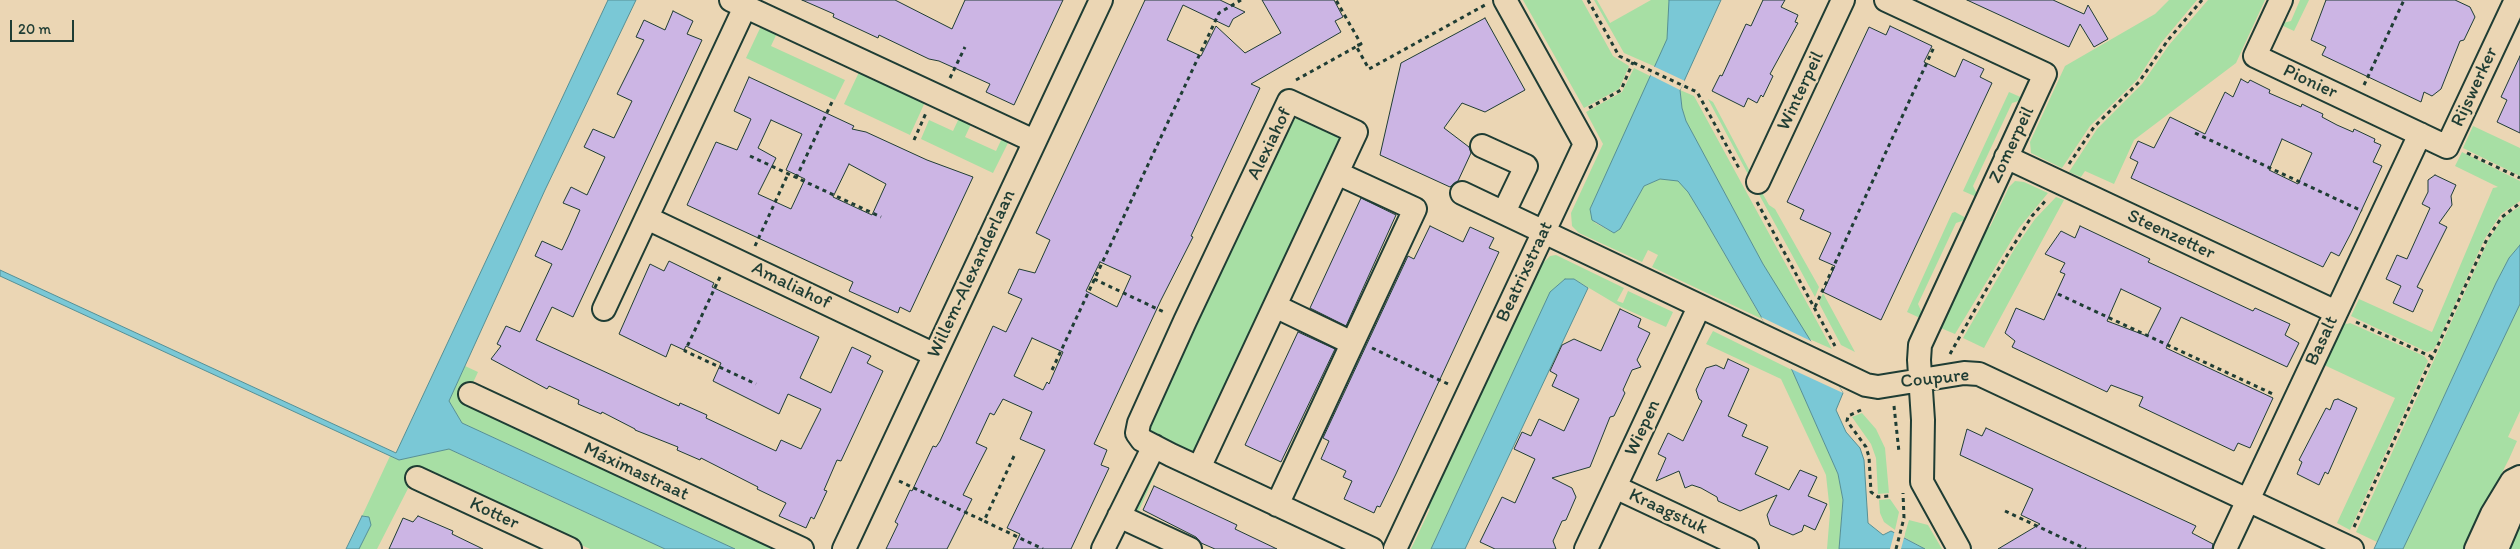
<!DOCTYPE html>
<html>
<head>
<meta charset="utf-8">
<style>
  body { margin:0 }
  #map { position:relative; width:2520px; height:549px; overflow:hidden; background:#ebd6b4; font-family:Itim,sans-serif }
  canvas { display:block }
  .scale { position:absolute; left:10px; top:20px; width:64px; height:22px; box-sizing:border-box; border:2px solid #1f3d34; border-top:0; padding-left:6px; font-size:15px; line-height:18px; white-space:nowrap; color:#1f3d34; -webkit-text-stroke:4px #ebd6b4; paint-order:stroke }
</style>
</head>
<body>
<div id="map">
<canvas width="2520" height="549"></canvas>
<div class="scale">20 m</div>
</div>
<script>
const c = document.querySelector('canvas').getContext('2d');
c.lineJoin = 'round';
function fillPath(path, color) { c.fillStyle = color; c.fill(path, 'evenodd'); }
const poly = rows => new Path2D(rows.map(r => 'M' + r).join(''));
function strokePath(path, color, width, dash) { c.strokeStyle = color; c.lineWidth = width; c.lineCap = dash ? 'butt' : 'round'; c.setLineDash(dash || []); c.stroke(path); }
function write(font, color, halo, rows, align = 'center') {
  c.font = font + ' Itim,sans-serif'; c.lineWidth = 5; c.setLineDash([]); c.textBaseline = 'middle'; c.strokeStyle = halo; c.fillStyle = color; for (const [text, x, y, turn = 0] of rows) {
    c.save(); c.translate(x, y); c.rotate((+turn || 0) * Math.PI / 180); c.textAlign = isNaN(turn) ? turn : align; if (halo) c.strokeText(text, 0, 0); c.fillText(text, 0, 0); c.restore();
  }
}
fillPath(poly([
  [1523,0,1582,0,1613,56,1629,66,1619,89,1584,108],
  [1594,0,1597,0,1610,23,1651,0,1669,0,1668,39,1656,67,1624,53],
  [2169,0,2197,0,2161,43,2137,80,2090,126,2062,168,2031,153,2030,142,2065,66,2155,14],
  [2208,0,2265,0,2236,63,2134,140,2114,184,2085,171,2081,177,2069,172,2097,129,2142,84,2169,45],
  [2300,0,2309,0,2294,31,2279,24,2291,21],
  [762,24,778,31,771,46,845,80,835,100,746,58],
  [1634,68,1652,77,1590,209,1595,223,1614,233,1620,229,1644,186,1660,179,1678,180,1688,192,1705,220,1762,319,1652,267,1658,255,1648,250,1642,262,1579,233,1572,226,1571,213,1603,144,1586,112,1622,92],
  [860,70,926,100,910,135,844,104],
  [1680,90,1694,96,1832,349,1807,338,1763,264,1686,121,1682,108],
  [2009,92,2025,99,2012,103,1973,186,1979,198,1963,191],
  [1708,99,1713,102,1754,179,1751,180],
  [960,116,972,122,965,137,996,151,1003,136,1010,139,993,173,921,139,929,120,953,131],
  [1303,117,1337,134,1340,142,1198,449,1192,452,1183,451,1152,435,1149,430,1150,419,1290,121],
  [2473,126,2520,148,2520,176,2463,148],
  [2462,152,2520,181,2520,201,2501,214,2485,238,2437,344,2433,350,2427,352,2351,316,2359,299,2432,332,2493,188,2498,187,2455,166],
  [2015,181,2024,182,2048,193,2019,228,1955,334,1936,326,1984,224,1990,227,2009,187],
  [1759,187,1769,205,1775,209,1819,287,1815,297,1756,189],
  [2056,197,2064,200,1984,348,1963,338,2015,248,2035,219],
  [2520,206,2520,245,2509,258,2496,283,2377,542,2356,532,2488,241,2503,218],
  [1955,212,1968,219,1956,223,1918,304,1922,313,1920,318,1907,312,1952,213],
  [1556,255,1624,288,1617,301,1623,303,1628,291,1673,312,1666,327,1621,307,1574,279,1565,279,1551,292,1431,549,1411,549,1430,509,1425,506,1539,260,1544,262,1550,256],
  [1823,293,1855,352,1841,345,1819,303],
  [2520,304,2520,411,2508,437,2517,441,2509,459,2463,549,2403,549],
  [2341,322,2347,324,2350,323,2424,356,2428,361,2350,530,2337,523,2395,398,2322,364],
  [1713,331,1792,370,1838,474,1843,500,1839,549,1827,549,1830,512,1826,475,1781,379,1706,344],
  [465,366,478,372,464,402,779,549,735,549,462,423,449,401],
  [1862,413,1876,429,1885,448,1889,493,1878,494,1876,458,1871,444,1852,417],
  [449,449,480,464,665,549,590,549,418,469,377,549,359,549,371,525,366,516,362,516,390,456,399,460],
  [1150,469,1156,472,1137,515,1132,510],
  [1890,499,1899,512,1895,530,1884,522,1880,513,1879,500],
  [2520,511,2520,549,2503,549],
  [1909,520,1928,525,1942,549,1925,549,1904,537]
]), '#a7dfa4');
const water = poly([
  [608,0,636,0,545,190,449,401,462,423,735,549,665,549,449,449,399,460,0,276,0,270,396,453,608,0],
  [1669,0,1721,0,1680,90,1682,108,1686,121,1763,264,1843,393,1836,410,1846,432,1860,448,1864,460,1868,523,1883,535,1891,531,1925,549,1839,549,1843,500,1838,474,1792,370,1705,220,1688,192,1678,181,1660,179,1644,186,1620,229,1614,233,1592,220,1590,209,1667,39,1669,0],
  [2520,245,2520,304,2403,549,2374,549,2496,283,2509,258,2520,245],
  [1565,279,1574,279,1588,288,1465,549,1431,549,1550,292,1565,279],
  [362,516,369,517,371,525,359,549,346,549,362,516]
]);
fillPath(water, '#7ac8d6');
strokePath(water, '#569095', 1);
fillPath(poly([
  [1653,66,1685,81,1680,90,1650,75],
  [1761,317,1813,342,1843,393,1789,368],
  [1895,530,1905,534,1901,549,1890,549]
]), '#ebd6b4');
const building = poly([
  [802,0,895,0,952,29,965,0,1063,0,1014,105,986,92,990,84,939,61,929,59,879,35,878,38,833,17,834,14,802,0],
  [1145,0,1220,0,1245,12,1233,19,1229,27,1183,5,1167,40,1201,56,1216,26,1245,53,1281,33,1262,0,1334,0,1343,17,1335,21,1341,32,1251,84,1260,88,1191,236,1193,237,1161,300,1094,444,1107,450,1101,465,1109,468,1071,549,1013,549,1020,534,1007,528,1045,450,1020,439,1032,412,1003,399,994,415,990,413,976,443,987,448,963,495,972,499,947,549,886,549,898,524,895,522,910,490,912,491,933,446,936,447,940,441,993,326,1006,332,1022,299,1008,293,1019,269,1035,273,1050,240,1036,233,1145,0],
  [1100,262,1131,276,1117,307,1086,291,1100,262],
  [1032,338,1063,352,1049,384,1047,382,1043,390,1014,376,1032,338],
  [1763,0,1785,0,1781,7,1798,15,1795,22,1798,23,1770,74,1773,76,1763,97,1761,95,1757,103,1748,98,1744,107,1712,91,1720,75,1722,76,1746,24,1751,26,1763,0],
  [1967,0,2053,0,2084,14,2088,5,2108,39,2094,47,2080,24,2069,47,1967,0],
  [2326,0,2455,0,2470,7,2475,17,2464,40,2460,41,2441,89,2432,96,2424,92,2421,102,2322,55,2326,47,2311,40,2326,0],
  [673,11,693,21,687,34,702,40,573,317,552,307,536,340,679,406,680,403,707,415,706,418,776,451,781,440,801,449,821,409,788,394,779,414,713,381,721,363,686,346,684,350,671,344,666,357,619,334,650,264,664,271,669,261,714,283,712,287,819,337,800,378,831,393,852,347,871,356,867,363,883,371,841,461,837,460,824,490,827,491,814,519,811,517,806,528,779,516,786,503,757,489,758,487,701,458,700,460,677,450,678,447,635,430,635,429,602,412,601,414,578,404,579,400,549,386,547,389,491,359,501,346,497,344,506,326,520,332,552,264,535,256,542,241,562,250,569,235,580,210,563,203,571,187,587,195,605,157,584,147,593,129,614,138,632,101,617,94,644,40,636,37,644,20,665,30,673,11],
  [1485,18,1525,90,1485,112,1462,103,1444,128,1469,147,1471,153,1458,181,1450,187,1380,155,1401,63,1485,18],
  [1890,26,1932,46,1924,62,1955,77,1963,59,1984,69,1980,77,1992,83,1881,320,1823,292,1835,266,1819,259,1831,233,1800,219,1804,210,1787,202,1869,27,1886,35,1890,26],
  [2520,56,2520,133,2497,122,2507,100,2501,97,2520,56],
  [749,77,854,126,852,129,866,132,927,160,973,177,910,312,900,307,898,313,849,291,853,282,687,205,716,142,737,150,751,119,734,111,749,77],
  [771,120,802,134,786,170,805,179,791,209,758,194,776,158,758,148,771,120],
  [849,164,886,184,872,215,833,197,849,164],
  [2241,79,2248,83,2250,80,2270,90,2269,93,2301,107,2302,104,2312,109,2323,114,2322,117,2337,125,2353,132,2354,129,2375,139,2374,142,2381,145,2373,162,2382,166,2351,233,2339,256,2331,252,2323,267,2131,178,2138,162,2130,158,2138,141,2154,148,2170,117,2205,134,2225,92,2233,97,2241,79],
  [2282,139,2312,153,2298,184,2269,170,2282,139],
  [2435,175,2456,185,2451,196,2452,205,2439,223,2447,227,2417,287,2423,290,2413,312,2393,303,2401,286,2386,279,2397,255,2407,259,2430,208,2422,204,2428,192,2428,180,2435,175],
  [1361,198,1396,215,1346,326,1310,308,1361,198],
  [1430,226,1463,242,1470,227,1494,238,1489,248,1499,252,1396,474,1380,507,1377,506,1374,513,1344,499,1352,481,1343,477,1346,471,1321,459,1329,441,1323,438,1408,256,1414,259,1430,226],
  [2080,226,2150,259,2148,262,2172,273,2253,311,2255,308,2290,324,2285,335,2299,343,2287,367,2181,317,2166,348,2273,398,2250,448,2238,443,2234,451,2139,406,2143,397,2111,385,2107,392,2012,347,2015,341,2005,333,2016,308,2044,320,2065,274,2060,272,2065,263,2045,254,2061,231,2075,238,2080,226],
  [2121,289,2161,308,2147,336,2107,321,2121,289],
  [1620,309,1641,319,1638,327,1650,333,1637,360,1641,367,1632,370,1623,390,1625,393,1614,416,1610,417,1590,467,1552,478,1572,488,1576,497,1566,520,1562,521,1553,541,1556,549,1495,549,1480,542,1502,497,1515,503,1535,459,1514,449,1522,432,1531,436,1539,419,1564,431,1579,399,1552,386,1557,375,1550,371,1562,345,1574,339,1601,351,1620,309],
  [1298,332,1335,349,1281,462,1245,445,1298,332],
  [1728,359,1749,369,1728,416,1747,425,1742,436,1768,447,1755,474,1789,490,1800,470,1817,477,1808,496,1827,504,1815,530,1804,525,1802,531,1793,535,1770,525,1767,515,1777,495,1740,511,1718,501,1717,497,1701,488,1692,485,1685,488,1679,471,1656,481,1666,458,1658,454,1668,433,1683,441,1702,401,1699,399,1696,390,1706,368,1716,365,1724,369,1728,359],
  [2338,399,2357,408,2328,474,2325,472,2319,485,2297,474,2302,462,2299,460,2326,408,2330,410,2334,400,2338,399],
  [1986,428,2196,526,2192,533,2213,544,2212,549,1998,549,2040,524,2021,515,2033,489,1960,455,1967,429,1982,436,1986,428],
  [1154,486,1237,525,1235,529,1277,549,1215,549,1201,543,1196,537,1143,510,1154,486],
  [418,516,453,531,452,534,483,549,389,549,403,518,413,522,418,516]
]);
fillPath(building, '#ccb5e4');
strokePath(building, '#1f3d34', 1);
const minor = poly([
  [731,0,1034,141],
  [1886,0,2045,74,1920,345,1919,360,1923,420,1922,482,1959,549],
  [2281,0,2255,56,2447,147,2516,0],
  [1482,146,1526,166,1504,212],
  [2006,157,2336,312],
  [1758,182,1843,0],
  [1462,193,1866,385,1878,387,1964,373,1979,374,2352,549],
  [647,218,935,355],
  [1275,306,1352,343],
  [604,309,745,7],
  [470,394,802,549],
  [1199,468,1356,132,1289,101,1185,321,1139,423,1137,433,1142,440,1171,455,1199,468,1372,549],
  [417,478,570,549],
  [1615,487,1747,549],
  [1277,505,1415,209,1337,173],
  [1119,516,1190,549],
  [844,549,1101,0],
  [1103,549,1154,446],
  [1395,549,1585,144,1505,0],
  [1586,549,1699,307],
  [2225,549,2420,134],
  [2476,549,2492,514,2512,481,2520,477],
  [2497,549,2520,495]
]);
strokePath(minor, '#1f3d34', 26);
strokePath(poly([
  [1588,0,1619,56,1697,92,1740,170],
  [1361,44,1356,46,1369,69,1485,5],
  [950,78,965,47],
  [1296,80,1361,44,1336,0],
  [2364,85,2404,0],
  [1589,108,1621,90,1633,62],
  [2195,133,2362,211],
  [914,140,926,113],
  [2467,153,2520,178],
  [750,156,881,217],
  [2069,164,2094,127,2139,82,2168,40,2202,0],
  [796,178,832,102],
  [1757,202,1835,346],
  [755,246,788,174],
  [720,277,685,351,756,384],
  [1094,279,1166,313],
  [2058,294,2275,395],
  [1815,307,1934,47],
  [2356,322,2432,357],
  [1372,348,1448,384],
  [1950,354,1994,276,2032,216,2047,199],
  [1052,370,1219,13,1241,0],
  [1894,406,1899,452],
  [1861,410,1848,416,1847,421,1866,447,1869,457,1871,492,1878,497,1889,496],
  [1014,456,984,521,1043,549],
  [899,481,984,521],
  [2005,511,2086,549],
  [2354,527,2487,239,2502,217,2520,203],
  [1896,549,1904,518,1903,493]
]), '#1f3d34', 3, [4, 4]);
strokePath(minor, '#ebd6b4', 22);
write('19px', '#1f3d34', '#ebd6b4', [
  ["Pionier",2310,82,25],
  ["Rijswerker",2475,87,-65],
  ["Winterpeil",1801,91,-65],
  ["Alexiahof",1270,144,-64],
  ["Zomerpeil",2012,145,-65],
  ["Steenzetter",2171,235,25],
  ["Beatrixstraat",1525,272,-65],
  ["Willem-Alexanderlaan",972,274,-65],
  ["Amaliahof",791,286,26],
  ["Basalt",2322,341,-65],
  ["Coupure",1935,379,-6],
  ["Wiepen",1643,428,-65],
  ["Máximastraat",636,472,25],
  ["Kraagstuk",1668,512,25],
  ["Kotter",494,514,25]
]);
</script>
</body>
</html>
